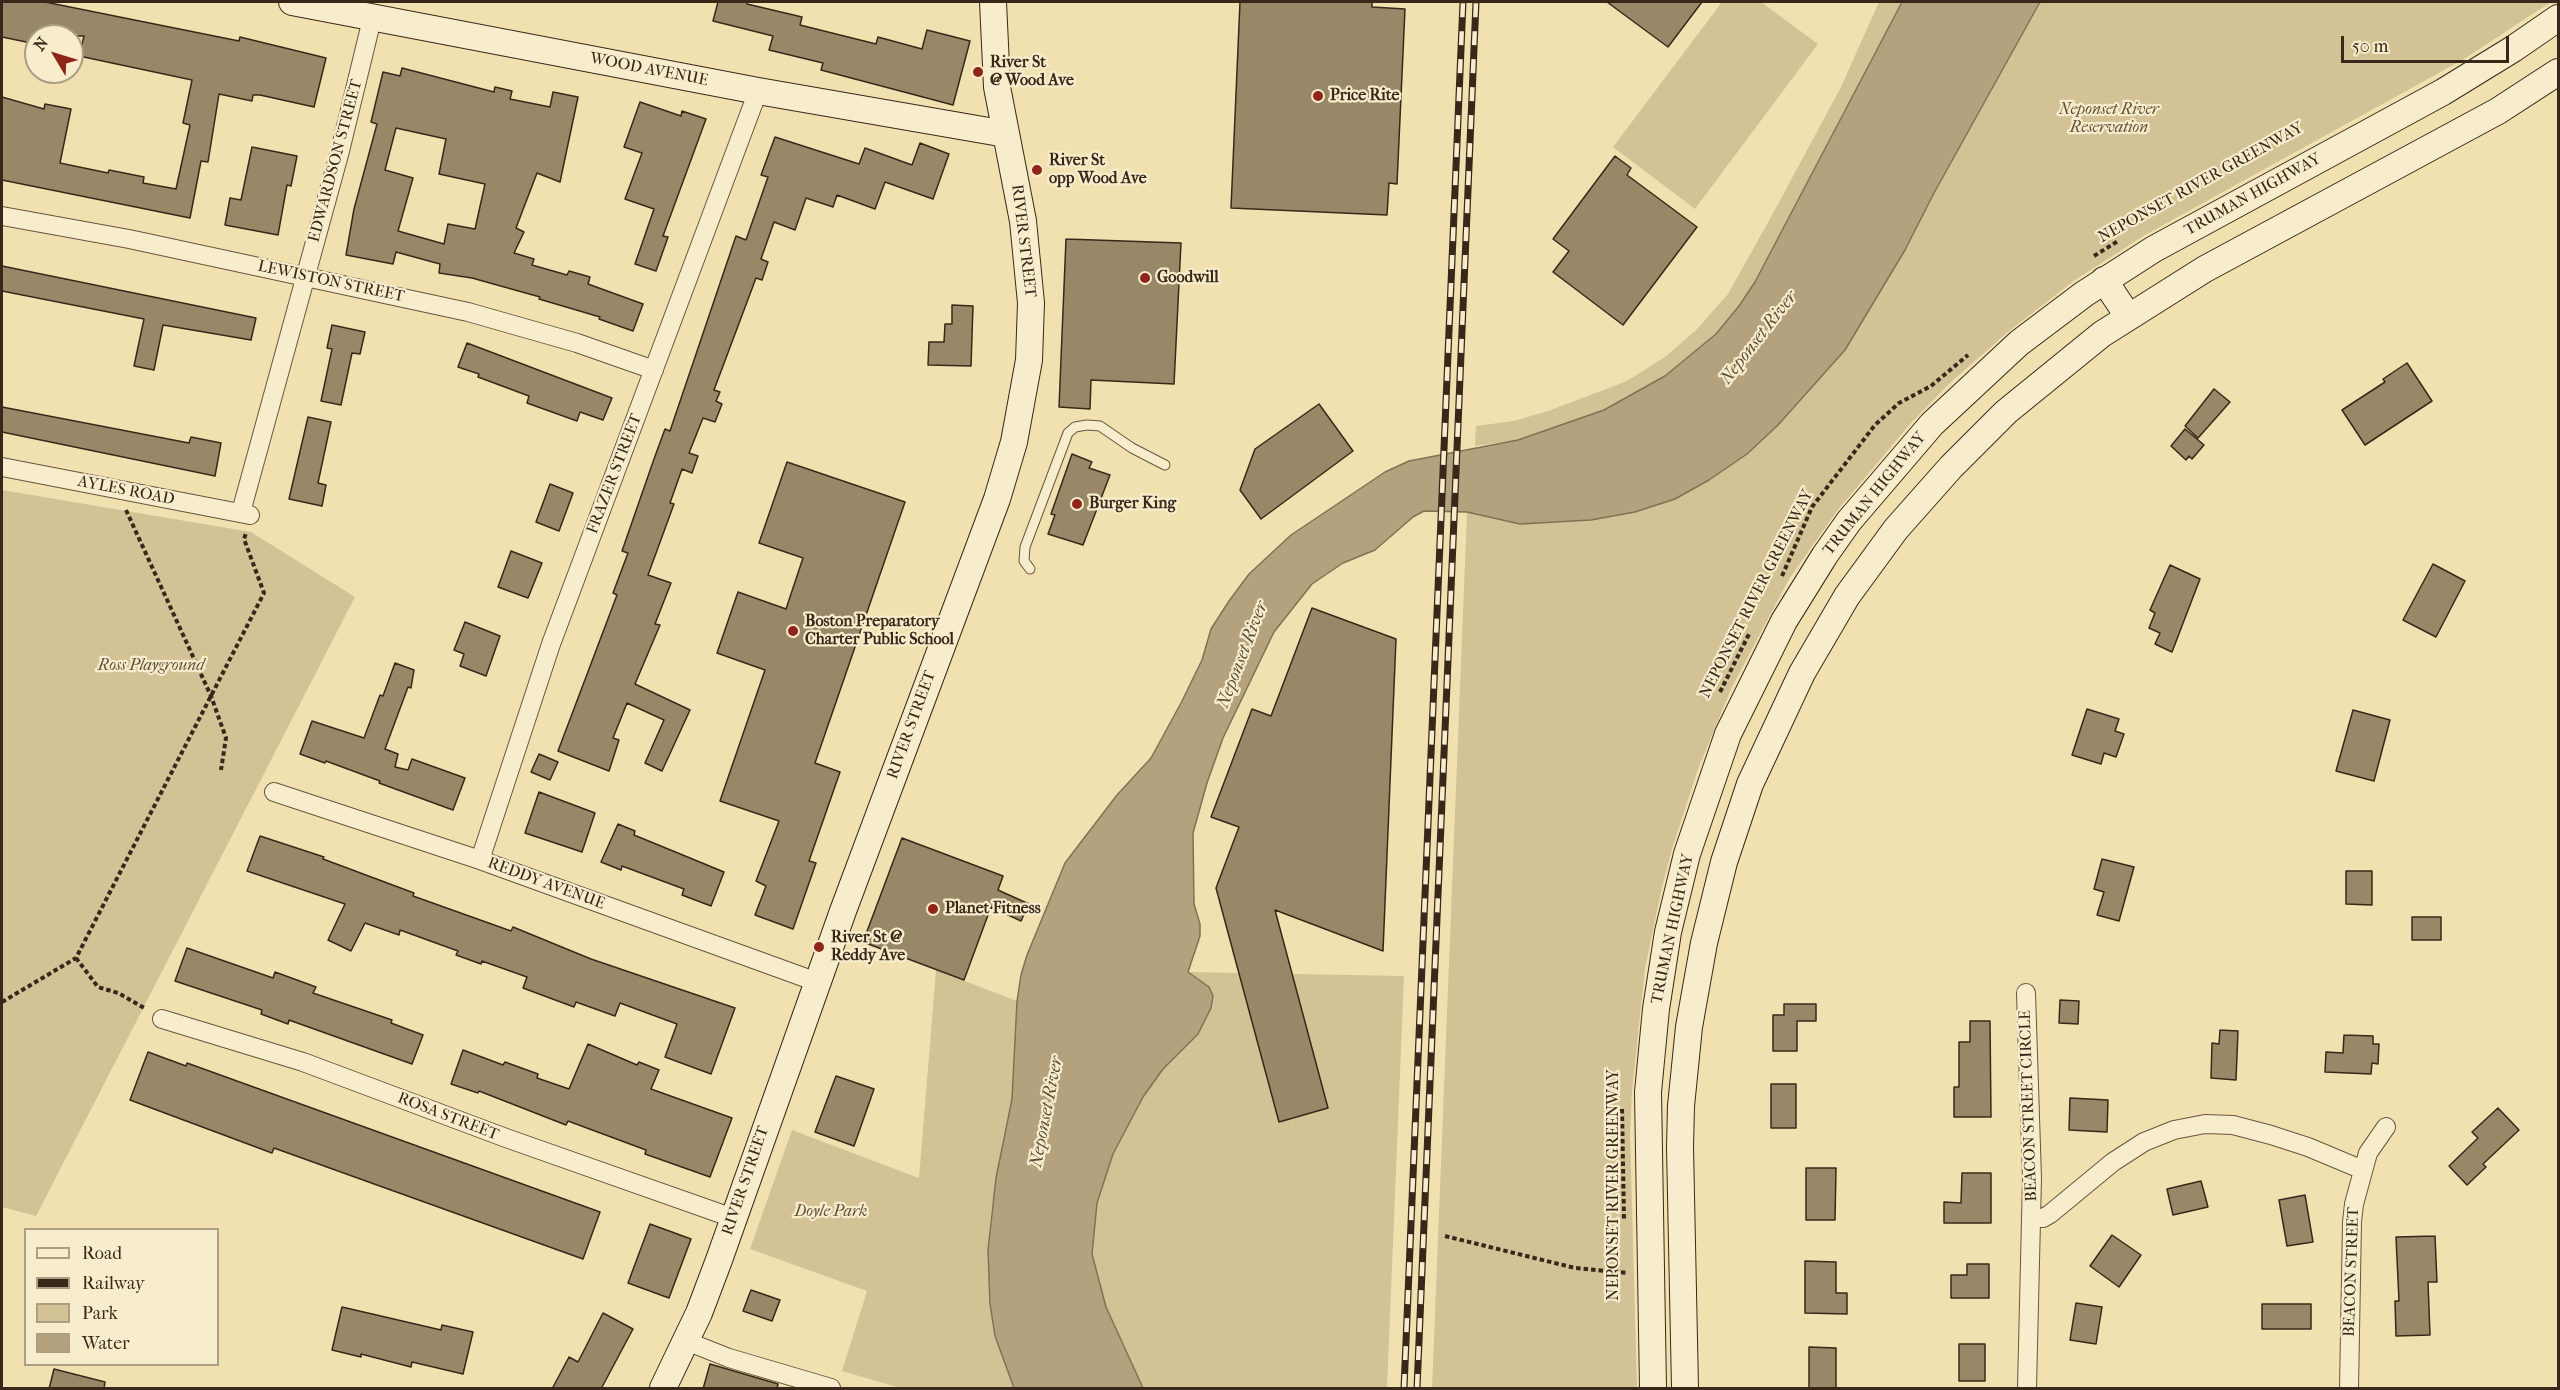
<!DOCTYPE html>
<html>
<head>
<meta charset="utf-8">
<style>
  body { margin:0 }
  #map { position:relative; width:2560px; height:1390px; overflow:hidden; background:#f2e1b0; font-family:"IM FELL French Canon",serif }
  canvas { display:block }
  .frame { position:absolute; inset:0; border:3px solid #392819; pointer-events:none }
  .legend { position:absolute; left:24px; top:1228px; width:195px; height:138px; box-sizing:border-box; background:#f7eccc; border:2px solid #ab9e84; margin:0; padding:8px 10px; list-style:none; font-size:18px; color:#392819 }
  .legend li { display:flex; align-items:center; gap:12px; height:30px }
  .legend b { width:30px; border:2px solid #ab9e84 }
  .north { position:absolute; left:24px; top:24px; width:60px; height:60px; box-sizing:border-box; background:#f7eccc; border:2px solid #ab9e84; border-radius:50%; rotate:308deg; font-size:16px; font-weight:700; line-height:24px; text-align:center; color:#392819 }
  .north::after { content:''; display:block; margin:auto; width:21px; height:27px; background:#8f2418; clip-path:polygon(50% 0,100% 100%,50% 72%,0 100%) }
  .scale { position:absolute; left:2341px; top:36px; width:168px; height:27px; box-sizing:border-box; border:3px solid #392819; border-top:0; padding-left:8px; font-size:18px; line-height:21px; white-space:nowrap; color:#392819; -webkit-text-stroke:4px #f7eccc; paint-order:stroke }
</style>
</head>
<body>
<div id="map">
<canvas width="2560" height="1390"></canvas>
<div class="frame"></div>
<ul class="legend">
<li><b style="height:8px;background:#f7eccc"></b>Road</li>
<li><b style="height:8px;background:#392819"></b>Railway</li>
<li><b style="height:16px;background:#d3c296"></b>Park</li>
<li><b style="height:16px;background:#b3a27d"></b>Water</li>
</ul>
<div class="north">N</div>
<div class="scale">50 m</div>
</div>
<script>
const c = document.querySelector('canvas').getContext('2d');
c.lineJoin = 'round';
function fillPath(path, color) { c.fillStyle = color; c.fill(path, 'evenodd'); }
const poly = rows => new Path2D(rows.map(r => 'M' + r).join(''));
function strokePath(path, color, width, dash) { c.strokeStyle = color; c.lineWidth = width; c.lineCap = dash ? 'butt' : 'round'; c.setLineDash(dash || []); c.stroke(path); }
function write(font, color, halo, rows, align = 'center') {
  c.font = font + ' "IM FELL French Canon",serif'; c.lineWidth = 4.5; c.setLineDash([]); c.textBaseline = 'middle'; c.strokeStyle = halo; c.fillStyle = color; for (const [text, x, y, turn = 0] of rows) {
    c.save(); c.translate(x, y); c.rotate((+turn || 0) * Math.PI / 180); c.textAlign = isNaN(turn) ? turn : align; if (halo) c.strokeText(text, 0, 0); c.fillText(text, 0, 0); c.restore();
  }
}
fillPath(poly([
  [1722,2,1761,2,1818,44,1695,209,1613,147],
  [1879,2,1902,2,1755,282,1739,306,1716,334,1665,376,1604,410,1518,440,1475,446,1476,426,1514,421,1548,411,1627,381,1665,357,1697,329,1728,294,1777,206,1841,87],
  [2040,2,2551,2,2464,59,2145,235,2075,280,2009,331,1950,383,1910,424,1837,511,1789,579,1731,689,1698,769,1672,849,1662,887,1645,969,1632,1091,1630,1133,1637,1388,1432,1388,1467,512,1520,524,1591,520,1635,512,1675,499,1747,454,1778,425,1845,350,1905,250,1934,193],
  [2,490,251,532,355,597,36,1216,2,1207],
  [936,970,1017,1001,1012,1099,1003,1138,991,1214,988,1250,990,1304,1014,1388,900,1388,842,1371,867,1291,750,1249,792,1130,919,1178],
  [1188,972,1404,976,1387,1388,1143,1388,1106,1307,1092,1254,1097,1203,1113,1154,1143,1097,1163,1069,1198,1034,1199,979]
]), '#d3c296');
const water = poly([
  [1902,2,2040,2,1934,193,1905,250,1845,350,1778,425,1747,454,1709,480,1675,499,1635,512,1591,520,1520,524,1467,512,1424,511,1413,517,1375,550,1343,563,1312,584,1274,632,1223,738,1207,783,1193,833,1194,904,1200,924,1200,936,1188,972,1209,987,1213,996,1211,1008,1198,1034,1163,1069,1143,1097,1113,1154,1097,1203,1092,1254,1106,1307,1143,1388,1014,1388,995,1336,990,1304,988,1250,996,1178,1012,1099,1017,1001,1021,975,1027,955,1065,863,1117,795,1151,758,1181,703,1202,660,1211,629,1229,601,1249,574,1291,535,1385,472,1409,461,1518,440,1604,410,1665,376,1716,334,1739,306,1755,282,1902,2]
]);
fillPath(water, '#b3a27d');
strokePath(water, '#827155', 1.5);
const building = poly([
  [2,2,45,2,239,41,240,37,326,58,314,107,260,95,253,95,252,101,219,94,208,162,201,161,190,218,2,180,2,97,44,109,45,104,71,109,60,163,108,173,109,170,144,177,143,183,176,189,190,125,183,123,192,80,79,56,84,36,36,36,36,44,2,37,2,2],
  [718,2,747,2,747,4,802,17,800,25,876,44,878,37,922,49,927,30,970,41,953,105,821,70,823,63,769,50,773,36,713,21,718,2],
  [1240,2,1372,2,1372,7,1405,9,1397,184,1389,183,1387,215,1231,208,1240,2],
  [1607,2,1702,2,1668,47,1607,2],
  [402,68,494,92,495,87,512,91,510,99,550,107,553,92,578,97,560,182,537,173,516,228,524,232,514,253,534,259,532,265,567,275,569,271,590,277,588,284,643,304,633,331,599,319,600,317,539,299,540,297,472,278,439,273,440,264,396,252,393,264,346,255,354,209,377,124,371,122,383,72,400,76,402,68],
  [396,128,446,139,439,174,485,184,475,229,448,224,444,244,398,231,413,178,385,170,396,128],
  [640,102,681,116,682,111,706,119,663,236,668,237,656,271,635,264,654,209,625,199,642,153,624,147,640,102],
  [775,137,859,164,865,148,912,165,920,143,949,154,933,199,885,182,875,209,837,195,833,207,806,198,795,230,774,222,761,259,768,262,762,280,756,278,714,390,720,392,716,401,722,404,715,422,703,418,689,453,698,456,692,473,682,469,670,503,674,504,648,575,671,583,655,624,660,625,635,684,690,710,662,771,645,763,664,720,627,703,613,738,619,740,609,771,558,751,617,595,613,593,628,553,622,551,654,459,665,429,670,431,736,236,746,240,768,177,761,175,775,137],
  [252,147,297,156,291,186,287,185,278,235,225,225,230,198,241,200,252,147],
  [1615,156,1631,168,1627,175,1697,227,1623,325,1553,272,1569,251,1553,239,1615,156],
  [1066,239,1181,243,1174,384,1091,380,1090,409,1059,407,1066,239],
  [2,266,256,318,251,340,163,325,154,370,134,366,144,319,2,291,2,266],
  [952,305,973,306,971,366,928,365,929,342,944,342,945,324,952,324,952,305],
  [332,325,365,332,360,354,352,353,341,405,321,401,332,349,327,348,332,325],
  [467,343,612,398,603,420,580,412,577,421,527,403,529,396,478,377,479,374,458,367,467,343],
  [2407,363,2432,401,2365,445,2342,410,2385,382,2383,379,2407,363],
  [2214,389,2230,402,2198,438,2185,426,2214,389],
  [1319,404,1353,451,1261,519,1240,490,1255,449,1319,404],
  [2,407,189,443,191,437,221,443,215,476,2,432,2,407],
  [308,417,331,422,318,483,326,485,322,506,289,499,308,417],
  [2185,429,2204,445,2192,459,2189,456,2186,460,2171,446,2185,429],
  [1072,454,1092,462,1089,468,1110,475,1083,545,1048,534,1055,515,1051,514,1072,454],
  [787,462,905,502,815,763,840,772,809,861,816,863,793,929,755,915,766,886,756,881,779,821,720,801,765,670,717,653,738,592,786,609,803,558,759,543,787,462],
  [550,484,573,493,559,531,536,522,550,484],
  [511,551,542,563,528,598,498,587,511,551],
  [2433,564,2465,581,2436,637,2403,620,2433,564],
  [2170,565,2200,579,2172,652,2155,644,2160,633,2149,628,2155,613,2150,610,2170,565],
  [1312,608,1396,639,1383,951,1275,910,1328,1108,1279,1122,1216,888,1239,827,1211,817,1252,709,1271,716,1312,608],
  [465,622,500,636,486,676,460,666,464,654,454,650,465,622],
  [395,663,414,670,411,688,408,687,385,749,398,754,395,767,408,770,412,759,465,778,453,810,379,783,380,781,326,761,325,763,300,754,312,721,364,738,380,695,383,696,395,663],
  [2087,709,2119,719,2115,731,2124,734,2116,757,2104,753,2101,764,2072,755,2087,709],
  [2353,710,2390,720,2374,781,2336,771,2353,710],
  [539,754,558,762,550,780,531,772,539,754],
  [539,792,595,813,582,852,525,833,539,792],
  [618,824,635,831,634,835,724,872,711,906,682,895,684,889,622,866,621,870,601,862,618,824],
  [260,836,324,857,323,859,414,893,413,896,511,931,513,927,591,959,735,1008,711,1074,665,1057,677,1024,620,1003,615,1016,576,1002,574,1007,523,988,527,977,482,961,481,964,456,955,458,951,400,930,399,935,365,923,351,951,328,940,345,904,247,871,260,836],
  [902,838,1003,876,998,890,1029,904,1021,921,991,907,964,980,863,942,902,838],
  [2102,859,2134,867,2119,921,2097,915,2104,892,2094,889,2102,859],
  [2346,871,2372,871,2372,905,2346,904,2346,871],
  [2412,917,2441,917,2441,940,2412,940,2412,917],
  [187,948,273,978,275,972,316,987,313,993,392,1020,391,1023,423,1035,412,1064,289,1020,288,1024,261,1014,262,1010,175,981,187,948],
  [2060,1000,2079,1001,2078,1024,2059,1023,2060,1000],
  [1784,1004,1816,1004,1816,1021,1797,1021,1797,1051,1773,1051,1773,1015,1784,1015,1784,1004],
  [1970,1021,1990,1021,1991,1117,1954,1117,1954,1087,1959,1087,1959,1042,1970,1042,1970,1021],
  [2220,1030,2238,1031,2236,1080,2211,1078,2212,1043,2219,1044,2220,1030],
  [2344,1035,2373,1036,2373,1044,2379,1044,2378,1064,2372,1063,2371,1074,2325,1072,2326,1052,2343,1053,2344,1035],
  [588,1044,637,1065,639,1062,659,1070,651,1089,732,1118,710,1177,645,1154,646,1150,568,1121,566,1125,479,1091,478,1093,451,1084,463,1050,503,1065,505,1062,538,1074,537,1078,569,1089,588,1044],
  [148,1052,186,1066,187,1063,600,1212,583,1259,274,1148,272,1153,130,1100,148,1052],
  [836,1076,874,1089,854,1146,815,1132,836,1076],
  [1771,1084,1796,1084,1796,1128,1771,1128,1771,1084],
  [2070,1098,2108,1100,2107,1132,2069,1130,2070,1098],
  [2498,1108,2519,1130,2483,1164,2486,1167,2467,1185,2449,1166,2478,1138,2472,1132,2498,1108],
  [1806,1168,1836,1168,1835,1220,1806,1220,1806,1168],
  [1962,1173,1991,1173,1991,1223,1944,1223,1944,1202,1961,1203,1962,1173],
  [2201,1181,2208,1207,2173,1215,2167,1189,2201,1181],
  [2305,1195,2313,1242,2287,1246,2279,1200,2305,1195],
  [650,1224,691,1239,669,1298,628,1283,650,1224],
  [2112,1235,2141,1255,2119,1287,2090,1266,2112,1235],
  [2435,1236,2437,1282,2428,1282,2430,1335,2396,1336,2395,1301,2399,1301,2396,1237,2435,1236],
  [1805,1261,1836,1262,1836,1293,1847,1293,1847,1314,1805,1313,1805,1261],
  [1967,1264,1989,1264,1989,1298,1951,1298,1951,1275,1967,1275,1967,1264],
  [751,1290,780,1300,772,1321,743,1311,751,1290],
  [2076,1303,2102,1307,2096,1344,2070,1340,2076,1303],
  [2262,1304,2311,1304,2311,1329,2262,1329,2262,1304],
  [342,1307,441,1330,442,1325,473,1332,463,1374,412,1362,411,1367,361,1354,361,1357,332,1350,342,1307],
  [603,1313,633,1329,601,1389,552,1389,569,1357,578,1362,603,1313],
  [1959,1344,1985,1344,1985,1381,1959,1381,1959,1344],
  [1809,1347,1836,1348,1836,1389,1809,1389,1809,1347],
  [710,1364,778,1384,777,1389,703,1389,710,1364],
  [54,1369,105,1382,104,1389,49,1389,54,1369]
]);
fillPath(building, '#998868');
strokePath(building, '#392819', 1.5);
const service = poly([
  [1030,569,1024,561,1025,547,1068,433,1075,427,1087,425,1100,426,1132,448,1165,465]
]);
const minor = poly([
  [2,216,129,239,468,312,577,343,654,370],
  [2,467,250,515],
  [241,512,340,151,372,19],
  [274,792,480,860,817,982],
  [480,860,551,644,758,91],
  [2026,993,2032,1178,2027,1388],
  [162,1019,303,1062,506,1138,733,1218],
  [2032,1218,2043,1218,2050,1214,2113,1162,2144,1142,2174,1130,2205,1124,2233,1125,2271,1135,2308,1147,2363,1170],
  [686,1341,729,1358,831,1388],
  [2349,1388,2352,1222,2354,1204,2368,1153,2386,1127]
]);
const secondary = poly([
  [292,2,758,91,1006,134],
  [2104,280,2128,316],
  [663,1388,699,1313,719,1260,843,911,997,499,1014,442,1029,360,1031,303,1023,221,997,87,993,2],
  [1653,1388,1648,1092,1656,1009,1668,932,1687,854,1728,734,1784,621,1825,555,1849,521,1932,424,2019,343,2084,294,2154,249,2443,92,2513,49,2558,18],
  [1685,1388,1680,1147,1681,1106,1689,1027,1704,943,1724,862,1750,784,1802,673,1847,596,1896,529,1951,467,2006,412,2102,334,2205,269,2498,111,2558,72]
]);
strokePath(service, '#67563f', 11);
strokePath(minor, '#67563f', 20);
strokePath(secondary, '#392819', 28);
strokePath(poly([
  [2094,256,2118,241],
  [126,510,211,696,226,738,221,770],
  [1782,576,1812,507,1875,425,1899,403,1931,386,1968,355],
  [1720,692,1750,632],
  [76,958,98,987,118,993,146,1009],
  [2,1002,76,958,264,593,244,539,246,533],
  [1622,1109,1624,1221],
  [1445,1236,1575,1268,1628,1273]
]), '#392819', 4, [4.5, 3]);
strokePath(service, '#f7eccc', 9);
strokePath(minor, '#f7eccc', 18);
strokePath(secondary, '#f7eccc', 26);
const rail = poly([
  [1404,1388,1463,2],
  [1417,1388,1476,2]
]);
strokePath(rail, '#392819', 7);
strokePath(rail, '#f7eccc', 4.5, [14]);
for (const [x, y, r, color] of [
  [978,72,6,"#8f2418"],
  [1318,96,6,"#8f2418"],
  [1037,170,6,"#8f2418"],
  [1145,278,6,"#8f2418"],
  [1077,504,6,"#8f2418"],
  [793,631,6,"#8f2418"],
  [933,909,6,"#8f2418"],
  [819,947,6,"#8f2418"]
]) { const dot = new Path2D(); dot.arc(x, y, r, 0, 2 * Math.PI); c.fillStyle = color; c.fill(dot); strokePath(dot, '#f7eccc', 2); }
write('bold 16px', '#392819', '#f7eccc', [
  ["River St",990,63],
  ["@ Wood Ave",990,81],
  ["Price Rite",1330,96],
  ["River St",1049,161],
  ["opp Wood Ave",1049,179],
  ["Goodwill",1157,278],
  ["Burger King",1089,504],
  ["Boston Preparatory",805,622],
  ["Charter Public School",805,640],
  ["Planet Fitness",945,909],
  ["River St @",831,938],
  ["Reddy Ave",831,956]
], 'left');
write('16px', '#392819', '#f7eccc', [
  ["WOOD AVENUE",649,70,11],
  ["EDWARDSON STREET",336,161,-75],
  ["NEPONSET RIVER GREENWAY",2201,183,-29],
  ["TRUMAN HIGHWAY",2253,195,-29],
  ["RIVER STREET",1023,241,83],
  ["LEWISTON STREET",331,282,12],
  ["FRAZER STREET",615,474,-69],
  ["AYLES ROAD",126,491,11],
  ["TRUMAN HIGHWAY",1875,494,-51],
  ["NEPONSET RIVER GREENWAY",1757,594,-63],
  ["RIVER STREET",912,725,-70],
  ["REDDY AVENUE",546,884,20],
  ["TRUMAN HIGHWAY",1673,929,-78],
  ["BEACON STREET CIRCLE",2029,1106,-92],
  ["ROSA STREET",448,1117,21],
  ["RIVER STREET",746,1181,-71],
  ["NEPONSET RIVER GREENWAY",1614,1185,-90],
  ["BEACON STREET",2352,1272,-88]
]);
write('italic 16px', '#604e38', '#f7eccc', [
  ["Neponset River",2109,110],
  ["Reservation",2109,128],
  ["Ross Playground",151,666],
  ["Doyle Park",831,1212]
]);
write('italic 18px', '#5e4d37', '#f7eccc', [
  ["Neponset River",1759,338,-52],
  ["Neponset River",1243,655,-69],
  ["Neponset River",1047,1112,-79]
]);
</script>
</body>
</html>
